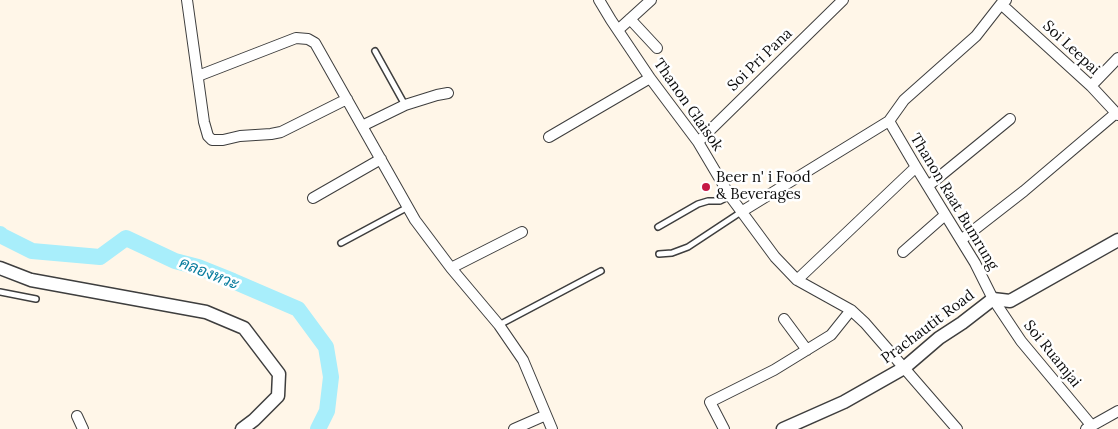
<!DOCTYPE html>
<html>
<head>
<meta charset="utf-8">
<style>
  body { margin:0 }
  canvas { display:block; background:#fff6e8 }
</style>
</head>
<body>
<canvas width="1118" height="429"></canvas>
<script>
const c = document.querySelector('canvas').getContext('2d');
c.lineJoin = 'round';
const poly = rows => new Path2D(rows.map(r => 'M' + r).join(''));
function strokePath(path, color, width, dash) { c.strokeStyle = color; c.lineWidth = width; c.lineCap = dash ? 'butt' : 'round'; c.setLineDash(dash || []); c.stroke(path); }
function write(font, color, halo, rows, align = 'center') {
  c.font = font + ' Lora,Sarabun,serif'; c.lineWidth = 5; c.setLineDash([]); c.textBaseline = 'middle'; c.strokeStyle = halo; c.fillStyle = color; for (const [text, x, y, turn = 0] of rows) {
    c.save(); c.translate(x, y); c.rotate((+turn || 0) * Math.PI / 180); c.textAlign = isNaN(turn) ? turn : align; if (halo) c.strokeText(text, 0, 0); c.fillText(text, 0, 0); c.restore();
  }
}
strokePath(poly([
  [0,234,2,236,32,251,100,257,126,238,175,261,198,267,233,281,298,309,326,347,331,377,327,411,318,429]
]), '#a8eefb', 16);
const service = poly([
  [375,51,405,105],
  [658,227,698,204,708,201,720,201,730,196],
  [341,243,408,207],
  [659,254,672,253,688,247,741,212],
  [0,292,36,299],
  [499,325,601,271]
]);
const minor = poly([
  [187,0,204,122,208,136,212,140,223,140,240,136,271,134,281,132,347,99],
  [599,0,611,20,650,78,698,142,730,196,775,257,797,280,851,310,865,323,957,429],
  [1001,4,1091,86,1118,115],
  [630,19,657,48],
  [618,30,651,0],
  [198,76,296,38,308,39,315,43,415,220,451,268,499,325,523,360,552,429],
  [1091,86,1118,58],
  [889,121,916,167,975,263,993,299,1021,341,1092,426],
  [362,126,405,105,437,95,448,93],
  [549,137,650,78],
  [698,142,843,0],
  [928,186,1010,119],
  [313,198,381,159],
  [741,212,889,121,904,100,976,36,1001,4,1006,0],
  [961,240,1024,191,1116,113],
  [903,252,945,215],
  [451,268,522,232],
  [797,280,916,167],
  [784,319,807,350],
  [77,416,83,429],
  [514,429,546,415],
  [724,429,710,402,774,370,831,335,851,310],
  [1086,429,1118,411]
]);
const tertiary = poly([
  [0,268,31,280,206,312,244,328,279,374,278,396,254,420,242,429],
  [783,429,844,402,904,368,939,338,962,323,993,299,1010,301,1118,240]
]);
strokePath(service, '#3e3e3e', 8);
strokePath(minor, '#3e3e3e', 12);
strokePath(tertiary, '#3e3e3e', 15);
strokePath(service, '#fff', 5);
strokePath(minor, '#fff', 10);
strokePath(tertiary, '#fff', 12);
for (const [x, y, r, color] of [
  [706,187,5,"#c51946"]
]) { const dot = new Path2D(); dot.arc(x, y, r, 0, 2 * Math.PI); c.fillStyle = color; c.fill(dot); strokePath(dot, '#fff', 2); }
write('15px', '#0b0b0b', '#fff', [
  ["Soi Leepai",1071,48,43],
  ["Soi Pri Pana",760,60,-44],
  ["Thanon Glaisok",688,105,55],
  ["Thanon Raat Bumrung",954,202,59],
  ["Prachautit Road",928,327,-37],
  ["Soi Ruamjai",1052,354,51]
]);
write('15px', '#0b0b0b', '#fff', [
  ["Beer n' i Food",716,178],
  ["& Beverages",716,195]
], 'left');
write('italic 16px', '#0b7d9e', '#fff', [
  ["คลองหวะ",209,274,22]
]);
</script>
</body>
</html>
